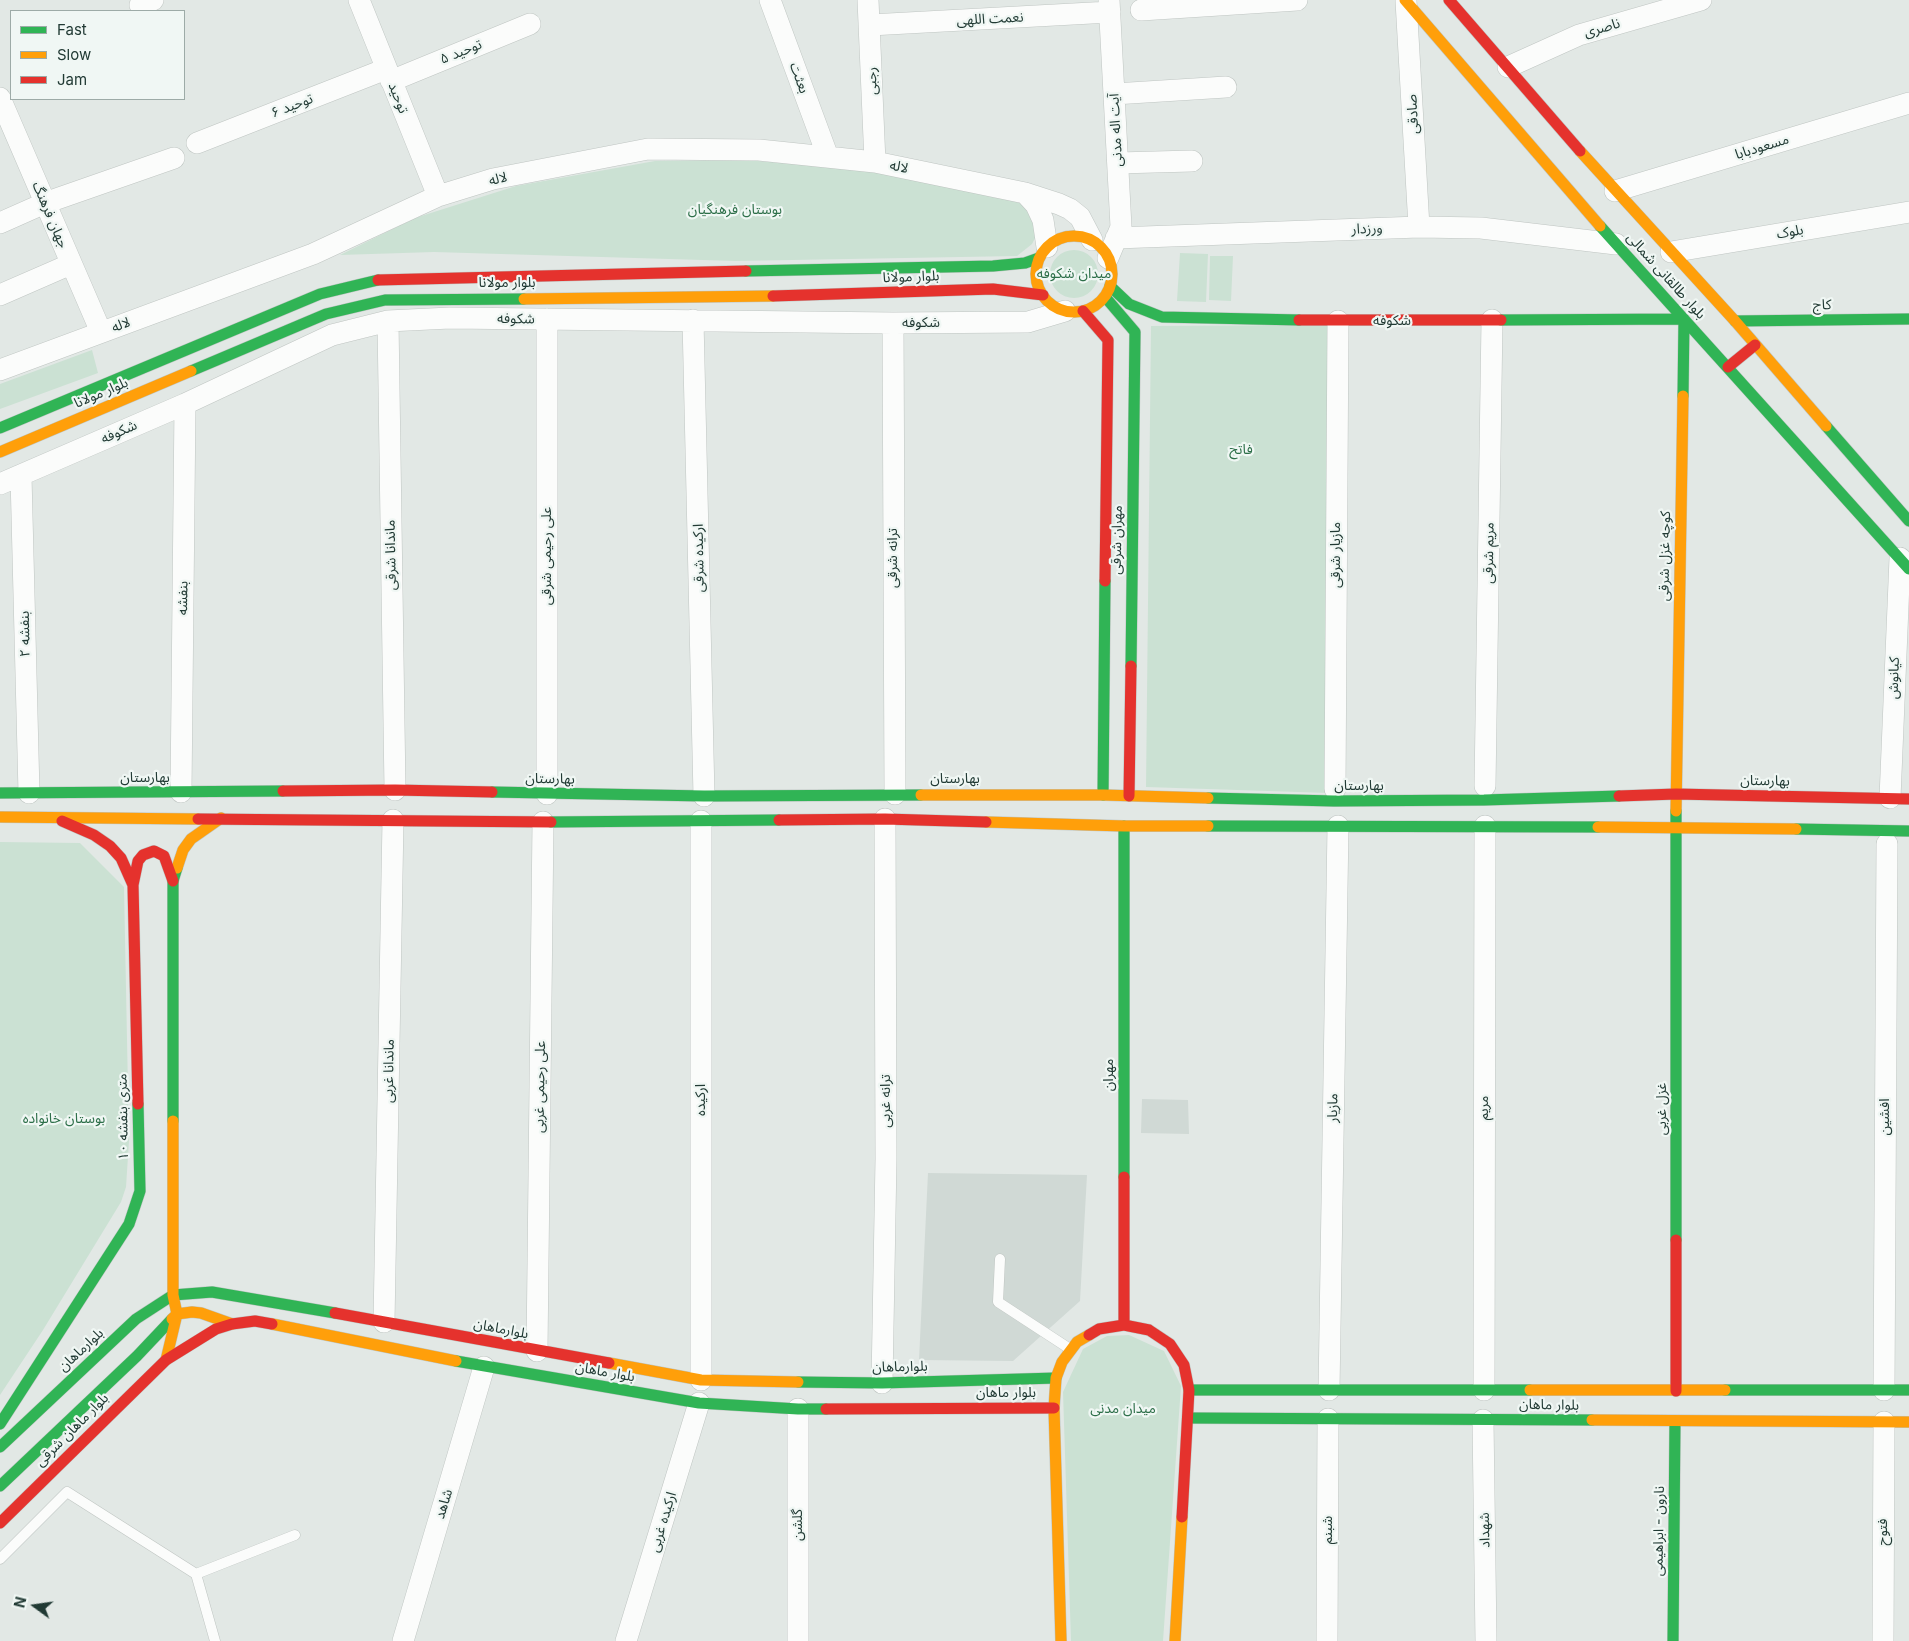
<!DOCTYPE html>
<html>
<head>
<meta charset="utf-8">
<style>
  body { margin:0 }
  #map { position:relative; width:1909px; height:1641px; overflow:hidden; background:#e2e8e5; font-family:Inter,sans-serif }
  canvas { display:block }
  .legend { position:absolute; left:10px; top:10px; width:175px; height:90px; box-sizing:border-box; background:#f0f7f4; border:1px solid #9daba7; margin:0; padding:6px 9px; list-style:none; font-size:15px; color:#213a34 }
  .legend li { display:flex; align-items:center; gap:10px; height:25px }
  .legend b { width:25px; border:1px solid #9daba7 }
  .north { position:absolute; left:10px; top:1581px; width:50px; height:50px; -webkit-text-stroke:4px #f0f7f4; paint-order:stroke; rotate:284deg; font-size:14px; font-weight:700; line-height:20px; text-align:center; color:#213a34 }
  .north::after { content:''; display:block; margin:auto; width:18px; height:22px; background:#213a34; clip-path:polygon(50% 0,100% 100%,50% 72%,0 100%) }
</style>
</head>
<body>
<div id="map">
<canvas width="1909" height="1641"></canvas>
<ul class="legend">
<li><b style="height:6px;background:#30b455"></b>Fast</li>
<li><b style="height:6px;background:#ff9f0a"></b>Slow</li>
<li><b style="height:6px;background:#e5322d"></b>Jam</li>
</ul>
<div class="north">N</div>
</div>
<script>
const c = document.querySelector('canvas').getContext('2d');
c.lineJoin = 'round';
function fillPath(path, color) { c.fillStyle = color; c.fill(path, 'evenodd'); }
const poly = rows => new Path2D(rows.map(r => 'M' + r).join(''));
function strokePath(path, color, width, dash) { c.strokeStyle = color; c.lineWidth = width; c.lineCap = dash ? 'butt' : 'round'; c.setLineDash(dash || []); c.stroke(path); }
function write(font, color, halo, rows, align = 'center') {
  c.font = font + ' Inter,"Noto Sans Arabic",sans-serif'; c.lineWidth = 4.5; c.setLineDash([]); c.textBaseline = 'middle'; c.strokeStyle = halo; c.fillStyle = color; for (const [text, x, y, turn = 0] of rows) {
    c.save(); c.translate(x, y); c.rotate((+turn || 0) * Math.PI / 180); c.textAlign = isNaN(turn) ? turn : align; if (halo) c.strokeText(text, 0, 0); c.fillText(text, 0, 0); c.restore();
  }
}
fillPath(poly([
  [1142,1099,1188,1100,1189,1134,1141,1133],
  [928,1173,1087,1175,1080,1301,1013,1361,919,1360]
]), '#d0d9d5');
fillPath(poly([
  [742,160,833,166,945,183,1028,205,1038,232,1032,244,1017,256,736,261,434,252,340,255,415,218,516,186,655,161],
  '1050 274a24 24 0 1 1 48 0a24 24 0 1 1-48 0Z',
  [1180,253,1208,254,1206,302,1177,301],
  [1210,256,1233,256,1231,301,1209,300],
  [1335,325,1329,793,1146,787,1151,326],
  [92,350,98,373,0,409,0,384],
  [0,842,80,843,124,887,129,1141,126,1187,121,1202,43,1330,0,1395],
  [1129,1335,1164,1351,1181,1386,1163,1641,1071,1641,1063,1392,1083,1349,1107,1336]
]), '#cbe1d3');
const lane = poly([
  [1000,1259,998,1302,1070,1349],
  [0,1559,67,1492,196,1574,295,1535],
  [196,1574,215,1641]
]);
const street = poly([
  [359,0,438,196],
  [770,0,828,157],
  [868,0,875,162],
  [1406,1,1419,227],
  [140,5,153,0],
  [1141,10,1297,0],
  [870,25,1110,12],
  [1508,67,1579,35,1701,0],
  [391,81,530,24],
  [1114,94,1226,87],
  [0,98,101,332],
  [197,143,386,69],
  [1118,163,1192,161],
  [1615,191,1909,103],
  [1025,193,1036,205,1043,220,1047,247],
  [0,223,45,203,174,158],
  [1116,238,1419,227,1481,228,1616,244],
  [1671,252,1909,212],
  [1108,258,1121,227,1109,0],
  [0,295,71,264],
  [693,320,704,796],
  [388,321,395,790],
  [893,323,895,794],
  [0,370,313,254,438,196,493,179,648,149,759,150,875,162,1025,193,1059,204,1070,209,1080,217,1092,240],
  [21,476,29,793],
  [0,484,185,404,332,335,388,321,450,318,893,323,1028,322,1065,311],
  [1485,786,1492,320],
  [1335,789,1338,321],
  [181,792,185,404],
  [547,794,547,319],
  [1890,798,1900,558],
  [384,1322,393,820],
  [537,1351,543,822],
  [701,1380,701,821],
  [882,1383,886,1159,885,819],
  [1329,1390,1338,826],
  [1484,1390,1485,826],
  [1884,1390,1887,844],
  [1483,1420,1486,1641],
  [403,1641,484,1367],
  [626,1641,699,1403],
  [798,1641,798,1409],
  [1327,1641,1328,1419],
  [1883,1641,1884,1422]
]);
const fast = poly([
  [1600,226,1909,569],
  [746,271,993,266,1025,263,1039,258],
  [1110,286,1129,304,1162,317,1299,320],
  [1106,298,1135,332,1131,666],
  [1501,320,1684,319,1683,396],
  [1735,321,1909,319],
  [191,371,326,314,385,300,524,299],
  [1826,426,1909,521],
  [0,428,320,294,378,280],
  [492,792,704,796,921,795],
  [0,793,283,791],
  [1103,795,1105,581],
  [1208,798,1334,801,1484,800,1619,796],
  [1676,811,1676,1240],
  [551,822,779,820],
  [1124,826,1124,1177],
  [1208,826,1598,827],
  [1796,829,1909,831],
  [173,1121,173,881,177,868],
  [456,1361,699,1403,798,1409,826,1409],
  [798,1382,882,1383,1056,1378],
  [1189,1390,1530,1390],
  [1725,1390,1909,1390],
  [1188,1418,1592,1420],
  [0,1424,129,1224,140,1191,138,1104],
  [0,1447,136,1319,173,1295,212,1292,335,1313],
  [0,1486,137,1356,172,1319],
  [1673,1641,1675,1421]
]);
const slow = poly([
  [1405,0,1600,226],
  [1580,151,1735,321,1826,426],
  '1036 274a38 38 0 1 1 76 0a38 38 0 1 1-76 0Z',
  [524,299,773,296],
  [0,452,191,371],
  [921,795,1103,795,1208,798],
  [1676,811,1683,396],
  [0,817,198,819],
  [986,822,1124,826,1208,826],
  [1598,827,1796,829],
  [177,868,183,850,191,839,221,818],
  [172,1319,177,1314,192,1312,201,1313,232,1324],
  [272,1324,456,1361],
  [166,1360,177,1314,173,1295,173,1121],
  [609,1363,701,1380,798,1382],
  [1530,1390,1725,1390],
  [1592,1420,1909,1422],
  [1061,1641,1054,1408,1056,1378,1062,1362,1077,1342,1089,1335],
  [1175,1641,1182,1517]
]);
const jam = poly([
  [1449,0,1580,151],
  [378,280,746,271],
  [773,296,993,289,1043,295],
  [1083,311,1108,340,1105,581],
  [1299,320,1501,320],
  [1728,367,1755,345],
  [283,791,395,790,492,792],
  [1129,796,1131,666],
  [1619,796,1676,794,1909,799],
  [198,819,551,822],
  [779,820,885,819,986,822],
  [62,821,94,835,110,846,121,858,133,885,138,1104],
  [133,885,138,861,143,855,154,851,164,856,173,881],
  [1124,1177,1124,1325],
  [1676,1240,1676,1391],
  [335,1313,609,1363],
  [1089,1335,1099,1329,1124,1325,1149,1330,1170,1344,1184,1365,1189,1390,1182,1517],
  [826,1409,1054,1408],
  [0,1523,166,1360,216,1329,232,1324,255,1321,272,1324]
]);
strokePath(lane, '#bfc5c2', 11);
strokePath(street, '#bfc5c2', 22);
strokePath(fast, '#bec5c2', 12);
strokePath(slow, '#bec5c2', 12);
strokePath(jam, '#bec5c2', 12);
strokePath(lane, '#fbfcfb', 10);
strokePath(street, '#fbfcfb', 21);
strokePath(fast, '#30b455', 11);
strokePath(slow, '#ff9f0a', 11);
strokePath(jam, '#e5322d', 11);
write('14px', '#213a34', '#f0f7f4', [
  ["نعمت اللهی",990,19,-3],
  ["ناصری",1602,28,-16],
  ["توحید ۵",461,52,-22],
  ["بعثت",799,78,70],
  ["رجبی",872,81,-92],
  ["توحید",398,98,68],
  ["توحید ۶",292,106,-21],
  ["صادقی",1413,114,-93],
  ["آیت اله مدنی",1116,130,-93],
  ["مسعودبابا",1762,147,-17],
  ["لاله",899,167,12],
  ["لاله",498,179,-13],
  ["جهان فرهنگ",50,215,67],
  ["ورزدار",1367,229,-2],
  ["بلوک",1790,232,-10],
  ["بلوار طالقانی شمالی",1666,276,48],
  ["بلوار مولانا",911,277,-2],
  ["بلوار مولانا",507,283],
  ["کاج",1822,305,-1],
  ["شکوفه",516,319,1],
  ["شکوفه",1392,321],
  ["شکوفه",921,323],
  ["لاله",121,325,-20],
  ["بلوار مولانا",101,393,-23],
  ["شکوفه",119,432,-24],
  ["مهران شرقی",1117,540,-89],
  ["مریم شرقی",1489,553,-89],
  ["ماندانا شرقی",391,555,-91],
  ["مازیار شرقی",1336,555,-90],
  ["علی رحیمی شرقی",547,556,-90],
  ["کوچه غزل شرقی",1665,556,-89],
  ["ارکیده شرقی",699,558,-91],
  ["ترانه شرقی",893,558,-90],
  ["بنفشه",183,598,-89],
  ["بنفشه ۲",25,634,-91],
  ["کیانوش",1894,678,-88],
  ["بهارستان",145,778],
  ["بهارستان",550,779,1],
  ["بهارستان",955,779],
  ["بهارستان",1765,781,1],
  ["بهارستان",1359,786],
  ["ماندانا غربی",389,1071,-89],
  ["مهران",1109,1075,-90],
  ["علی رحیمی غربی",540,1087,-89],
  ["ارکیده",701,1100,-90],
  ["ترانه غربی",886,1101,-90],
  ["مازیار",1333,1108,-89],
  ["مریم",1484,1108,-90],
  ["غزل غربی",1662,1109,-90],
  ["۱۰ متری بنفشه",123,1117,-91],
  ["افشین",1885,1117,-90],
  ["بلوارماهان",501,1329,11],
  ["بلوارماهان",81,1350,-43],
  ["بلوارماهان",900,1367,-1],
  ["بلوار ماهان",605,1372,10],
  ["بلوار ماهان",1006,1393],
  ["بلوار ماهان",1549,1405,1],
  ["بلوار ماهان شرقی",72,1430,-45],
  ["شاهد",444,1504,-73],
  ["ارکیده غربی",663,1522,-73],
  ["گلشن",798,1525,-90],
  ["شبنم",1328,1530,-90],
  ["شهداد",1485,1530,-91],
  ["نارون - ابراهیمی",1659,1531,-89],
  ["فتوح",1883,1532,-90]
]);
write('14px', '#2d6f49', '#f0f7f4', [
  ["بوستان فرهنگیان",735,210],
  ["میدان شکوفه",1074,274],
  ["فاتح",1241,450],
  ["بوستان خانواده",64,1119],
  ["میدان مدنی",1123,1409]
]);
</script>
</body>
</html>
